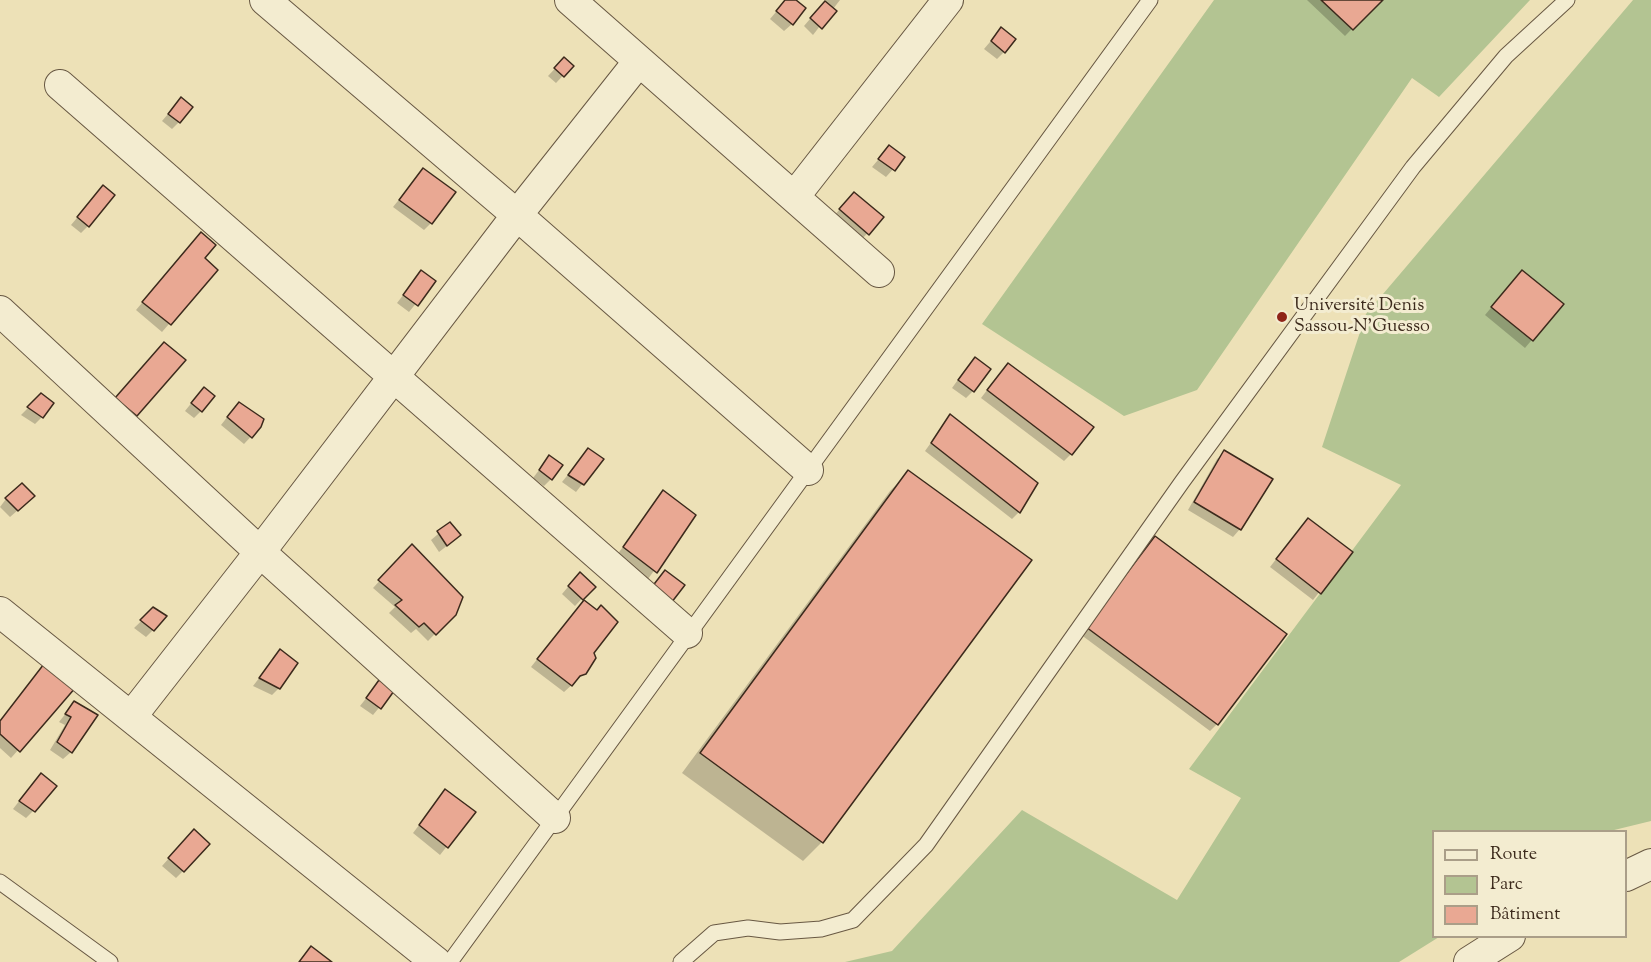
<!DOCTYPE html>
<html>
<head>
<meta charset="utf-8">
<style>
  body { margin:0 }
  #map { position:relative; width:1651px; height:962px; overflow:hidden; background:#ede1b7; font-family:"Sorts Mill Goudy",serif }
  canvas { display:block }
  .legend { position:absolute; left:1432px; top:830px; width:195px; height:108px; box-sizing:border-box; background:#f3ecd0; border:2px solid #aa9e88; margin:0; padding:8px 10px; list-style:none; font-size:18px; color:#3c2a1c }
  .legend li { display:flex; align-items:center; gap:12px; height:30px }
  .legend b { width:30px; border:2px solid #aa9e88 }
</style>
</head>
<body>
<div id="map">
<canvas width="1651" height="962"></canvas>
<ul class="legend">
<li><b style="height:8px;background:#f3ecd0"></b>Route</li>
<li><b style="height:16px;background:#b3c492"></b>Parc</li>
<li><b style="height:16px;background:#e9a893"></b>Bâtiment</li>
</ul>
</div>
<script>
const c = document.querySelector('canvas').getContext('2d');
c.lineJoin = 'round';
function fillPath(path, color) { c.fillStyle = color; c.fill(path, 'evenodd'); }
const poly = rows => new Path2D(rows.map(r => 'M' + r).join(''));
function strokePath(path, color, width, dash) { c.strokeStyle = color; c.lineWidth = width; c.lineCap = dash ? 'butt' : 'round'; c.setLineDash(dash || []); c.stroke(path); }
function write(font, color, halo, rows, align = 'center') {
  c.font = font + ' "Sorts Mill Goudy",serif'; c.lineWidth = 6; c.setLineDash([]); c.textBaseline = 'middle'; c.strokeStyle = halo; c.fillStyle = color; for (const [text, x, y, turn = 0] of rows) {
    c.save(); c.translate(x, y); c.rotate((+turn || 0) * Math.PI / 180); c.textAlign = isNaN(turn) ? turn : align; if (halo) c.strokeText(text, 0, 0); c.fillText(text, 0, 0); c.restore();
  }
}
fillPath(poly([
  [1214,0,1530,0,1439,97,1412,78,1197,390,1124,416,982,324],
  [1633,0,1651,0,1651,821,1606,832,1434,832,1434,936,1439,937,1399,962,845,962,892,951,1022,810,1177,900,1241,798,1189,769,1401,485,1322,447,1366,314]
]), '#b3c492');
fillPath(poly([
  [786,0,794,0,792,24,784,31,770,19],
  [826,0,840,0,813,35,804,26],
  [1307,0,1380,0,1345,36],
  [1001,29,1004,52,997,59,984,49],
  [564,59,572,66,556,83,548,76],
  [181,99,179,122,172,129,162,121],
  [889,147,903,158,886,177,872,167],
  [423,170,431,223,424,230,393,207],
  [103,187,88,226,81,233,71,225],
  [847,201,882,218,860,241,833,217],
  [194,241,203,258,216,270,162,332,136,310],
  [421,272,434,281,409,312,397,303],
  [1515,279,1562,304,1525,348,1485,315],
  [968,366,973,391,966,398,952,388],
  [1001,372,1071,454,1064,461,981,398],
  [41,395,42,417,35,424,21,415],
  [197,396,201,411,194,418,185,411],
  [232,411,260,427,244,444,221,425],
  [950,416,1019,512,1012,519,925,451],
  [588,450,602,459,576,492,562,482],
  [1225,452,1240,529,1233,537,1188,510,1217,459],
  [549,457,551,479,544,486,533,478],
  [909,472,822,842,803,861,682,773,890,491],
  [663,492,694,515,648,579,617,555],
  [6,499,26,503,10,517,0,507],
  [450,524,452,542,439,552,431,540],
  [1301,527,1351,552,1313,600,1270,567],
  [1155,538,1217,724,1210,731,1080,634],
  [412,546,454,614,428,641,416,629,411,633,389,613,395,607,373,588],
  [573,581,593,587,575,606,562,594],
  [154,609,153,630,146,637,134,628],
  [577,609,592,653,585,673,564,692,531,667],
  [280,651,279,688,272,695,253,686],
  [40,669,74,687,11,758,0,748,0,721],
  [379,682,392,692,373,715,360,706],
  [74,703,71,752,63,759,50,750,65,725,59,722],
  [34,782,33,811,26,818,13,809],
  [445,791,474,812,440,855,413,833],
  [187,838,183,871,176,878,162,866]
]), '#0003');
const building = poly([
  [785,0,796,0,806,8,793,25,776,11,785,0],
  [1321,0,1383,0,1353,30,1321,0],
  [825,1,837,11,822,29,810,18,825,1],
  [1001,27,1016,39,1005,53,991,41,1001,27],
  [564,57,574,66,564,77,554,68,564,57],
  [181,97,193,107,180,123,168,114,181,97],
  [889,145,905,157,895,171,878,159,889,145],
  [423,168,456,192,432,224,399,200,423,168],
  [103,185,115,195,89,227,77,217,103,185],
  [854,192,884,217,869,235,839,209,854,192],
  [201,232,216,245,205,258,218,270,171,325,142,302,201,232],
  [421,270,436,281,418,306,403,295,421,270],
  [1522,270,1564,304,1533,341,1491,307,1522,270],
  [164,342,186,360,137,416,115,398,164,342],
  [975,357,991,369,974,392,958,380,975,357],
  [1008,363,1094,427,1072,455,987,390,1008,363],
  [204,387,215,396,202,412,191,403,204,387],
  [41,393,54,403,43,418,27,407,41,393],
  [239,402,264,419,261,427,252,438,227,417,239,402],
  [950,414,1038,483,1020,513,931,443,950,414],
  [588,448,604,459,584,485,568,475,588,448],
  [1224,450,1273,479,1241,530,1194,502,1224,450],
  [549,455,563,465,552,480,539,470,549,455],
  [908,470,1032,560,823,843,700,753,908,470],
  [22,483,35,496,18,511,5,498,22,483],
  [663,490,696,515,657,573,623,547,663,490],
  [1308,518,1353,552,1321,594,1276,559,1308,518],
  [450,522,461,535,447,546,437,531,450,522],
  [1155,536,1287,634,1218,725,1086,627,1155,536],
  [412,544,463,597,456,615,436,635,424,623,419,627,395,605,402,600,378,580,412,544],
  [665,570,685,585,668,607,648,592,665,570],
  [580,572,596,587,583,600,568,586,580,572],
  [584,600,597,610,601,605,618,622,594,653,596,658,586,674,580,676,572,686,537,659,584,600],
  [153,607,167,616,154,631,140,620,153,607],
  [280,649,298,663,280,689,259,678,280,649],
  [47,660,76,687,20,752,0,734,0,721,47,660],
  [379,680,394,691,381,709,366,698,379,680],
  [74,701,98,715,72,753,57,742,71,717,65,714,74,701],
  [41,773,57,786,35,812,19,801,41,773],
  [445,789,476,812,448,848,419,825,445,789],
  [194,829,210,844,184,872,168,858,194,829],
  [311,946,332,962,299,962,311,946]
]);
fillPath(building, '#e9a893');
strokePath(building, '#3c2a1c', 1.5);
const service = poly([
  [0,882,110,962],
  [450,962,1150,0],
  [681,962,714,933,748,928,780,932,821,929,853,920,926,845,1182,482,1413,167,1506,56,1567,0]
]);
const minor = poly([
  [265,0,517,215,808,470],
  [570,0,879,272],
  [60,85,687,633],
  [794,197,948,0],
  [0,311,260,552,555,818],
  [0,612,436,962],
  [131,717,260,552,517,215,639,61],
  [1626,876,1651,864],
  [1469,962,1510,936]
]);
strokePath(service, '#685843', 17);
strokePath(minor, '#685843', 32);
strokePath(service, '#f3ecd0', 15);
strokePath(minor, '#f3ecd0', 30);
for (const [x, y, r, color] of [
  [1282,317,6,"#8f2418"]
]) { const dot = new Path2D(); dot.arc(x, y, r, 0, 2 * Math.PI); c.fillStyle = color; c.fill(dot); strokePath(dot, '#f3ecd0', 2); }
write('18px', '#3c2a1c', '#f3ecd0', [
  ["Université Denis",1294,307],
  ["Sassou-N'Guesso",1294,328]
], 'left');
</script>
</body>
</html>
